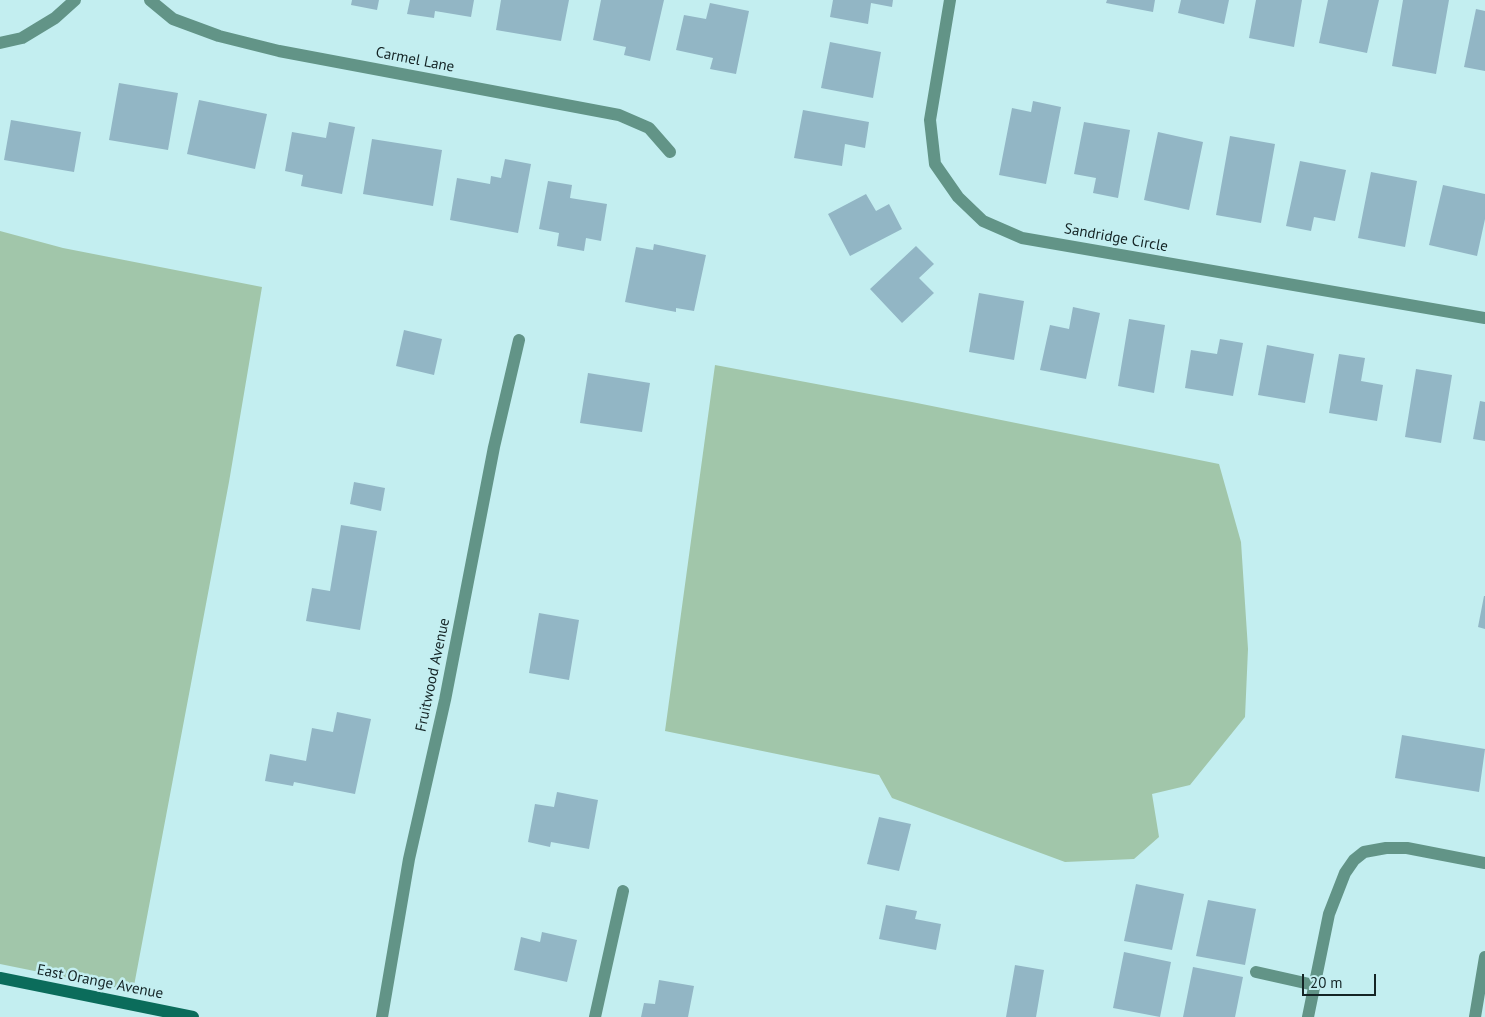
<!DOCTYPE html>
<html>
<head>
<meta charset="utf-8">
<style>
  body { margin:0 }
  #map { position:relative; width:1485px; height:1017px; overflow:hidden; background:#c3eef0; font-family:"PT Sans",sans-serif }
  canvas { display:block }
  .scale { position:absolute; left:1302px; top:974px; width:74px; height:22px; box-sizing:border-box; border:2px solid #142425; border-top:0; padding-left:6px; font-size:15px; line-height:18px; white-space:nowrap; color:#142425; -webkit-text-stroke:4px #c3eef0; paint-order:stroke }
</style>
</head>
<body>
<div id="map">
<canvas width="1485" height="1017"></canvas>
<div class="scale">20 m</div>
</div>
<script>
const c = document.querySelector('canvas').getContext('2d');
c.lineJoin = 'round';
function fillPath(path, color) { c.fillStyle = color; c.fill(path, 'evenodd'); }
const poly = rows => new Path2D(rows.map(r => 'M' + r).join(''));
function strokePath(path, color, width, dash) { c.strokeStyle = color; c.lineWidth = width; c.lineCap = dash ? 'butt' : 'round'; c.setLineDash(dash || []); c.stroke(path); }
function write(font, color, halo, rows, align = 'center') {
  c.font = font + ' "PT Sans",sans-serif'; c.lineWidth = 5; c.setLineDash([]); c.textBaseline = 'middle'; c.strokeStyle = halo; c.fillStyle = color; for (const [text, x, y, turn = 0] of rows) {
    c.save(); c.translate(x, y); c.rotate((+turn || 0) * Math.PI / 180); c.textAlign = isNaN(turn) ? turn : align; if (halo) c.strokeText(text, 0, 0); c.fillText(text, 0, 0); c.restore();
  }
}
fillPath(poly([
  [0,231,63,248,262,287,229,482,133,991,0,964],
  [715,365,912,402,1219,464,1241,542,1248,649,1245,717,1190,785,1152,794,1159,837,1134,859,1065,862,892,798,879,775,665,731]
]), '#a1c6aa');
fillPath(poly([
  [352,0,379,0,377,10,351,5],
  [410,0,474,0,471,17,435,11,434,18,407,14],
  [501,0,569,0,561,41,496,30],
  [601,0,664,0,650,61,624,55,626,47,593,40],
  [833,0,893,0,892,7,871,3,868,24,830,17],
  [1107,0,1155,0,1153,12,1106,3],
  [1181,0,1229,0,1224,24,1178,13],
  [1256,0,1302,0,1294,47,1249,38],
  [1328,0,1379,0,1367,53,1319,43],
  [1403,0,1449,0,1436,74,1392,66],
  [710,3,749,11,736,74,710,69,713,58,676,50,684,15,706,19],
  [1476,9,1485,11,1485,71,1464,67],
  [830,42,881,52,873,98,821,88],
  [119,83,178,93,168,150,109,140],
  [199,100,267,114,255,169,187,154],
  [1033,101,1061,107,1046,184,999,175,1012,108,1031,112],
  [803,110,869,122,865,148,845,144,842,166,794,158],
  [11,120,81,132,74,172,4,160],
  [329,122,355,127,342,194,301,186,303,175,285,171,292,132,326,138],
  [1084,122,1130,130,1118,198,1093,193,1096,178,1074,174],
  [1158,132,1203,142,1189,210,1144,200],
  [1230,136,1275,144,1261,223,1216,215],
  [372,139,442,150,433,206,363,194],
  [505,159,531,164,518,233,450,220,457,178,490,184,491,176,501,178],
  [1300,161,1346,170,1335,221,1314,217,1311,231,1286,226],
  [1371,172,1417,181,1405,247,1358,238],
  [548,181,572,185,570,198,607,204,601,241,586,238,584,251,557,246,559,233,539,229],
  [1443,185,1485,194,1485,219,1477,256,1429,245],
  [866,194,876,211,889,204,902,229,850,256,828,214],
  [654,244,706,255,694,311,676,308,676,312,625,302,636,247,653,250],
  [916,246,934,264,919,278,934,293,902,323,870,289],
  [979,293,1024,301,1014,360,969,352],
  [1073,307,1100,313,1086,379,1040,370,1050,325,1069,329],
  [1129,319,1165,325,1154,393,1118,386],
  [404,330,442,339,434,375,396,366],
  [1220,339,1243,343,1233,396,1185,388,1191,350,1217,354],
  [1267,345,1314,354,1305,403,1258,395],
  [1339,354,1365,358,1361,381,1383,385,1377,421,1329,413],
  [1416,369,1452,375,1441,443,1405,437],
  [588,373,650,383,642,432,580,423],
  [1480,401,1485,402,1485,441,1473,439],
  [354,482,385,488,381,511,350,504],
  [341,525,377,531,360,630,306,621,312,588,330,591],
  [1484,596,1485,596,1485,629,1478,627],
  [539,613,579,620,569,680,529,673],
  [337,712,371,719,355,794,294,782,293,786,265,781,270,754,306,761,312,728,333,732],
  [1402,735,1485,749,1479,792,1395,778],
  [557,792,598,800,589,849,551,842,550,847,528,842,535,804,554,807],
  [879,817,911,824,899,871,867,864],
  [1136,884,1184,894,1172,950,1124,941],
  [1208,900,1256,909,1245,965,1196,956],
  [886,905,917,911,915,919,941,924,936,950,879,939],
  [542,932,577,940,567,982,514,970,521,937,540,942],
  [1124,952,1171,962,1160,1017,1113,1008],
  [1015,965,1044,970,1036,1017,1006,1017],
  [1193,967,1243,977,1235,1017,1183,1017],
  [659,980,694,986,688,1017,641,1017,644,1003,655,1004]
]), '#92b6c5');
strokePath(poly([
  [1256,972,1314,985],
  [595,1017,623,891]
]), '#629487', 12);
strokePath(poly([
  [150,0,173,19,219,36,279,51,619,115,649,128,670,152],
  [950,0,930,120,935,164,958,197,983,221,1022,238,1485,318],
  [0,43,22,38,55,18,75,0],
  [382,1017,409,859,445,700,494,447,519,340],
  [1308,1017,1329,914,1345,873,1354,860,1364,852,1386,848,1407,848,1485,863],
  [1475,1017,1485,957]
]), '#629487', 12);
strokePath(poly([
  [0,978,193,1017]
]), '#0b6c5b', 12);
write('15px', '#142425', '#c3eef0', [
  ["Carmel Lane",415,60,11],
  ["Sandridge Circle",1116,238,10],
  ["Fruitwood Avenue",433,675,-78],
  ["East Orange Avenue",100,982,11]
]);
</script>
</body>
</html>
